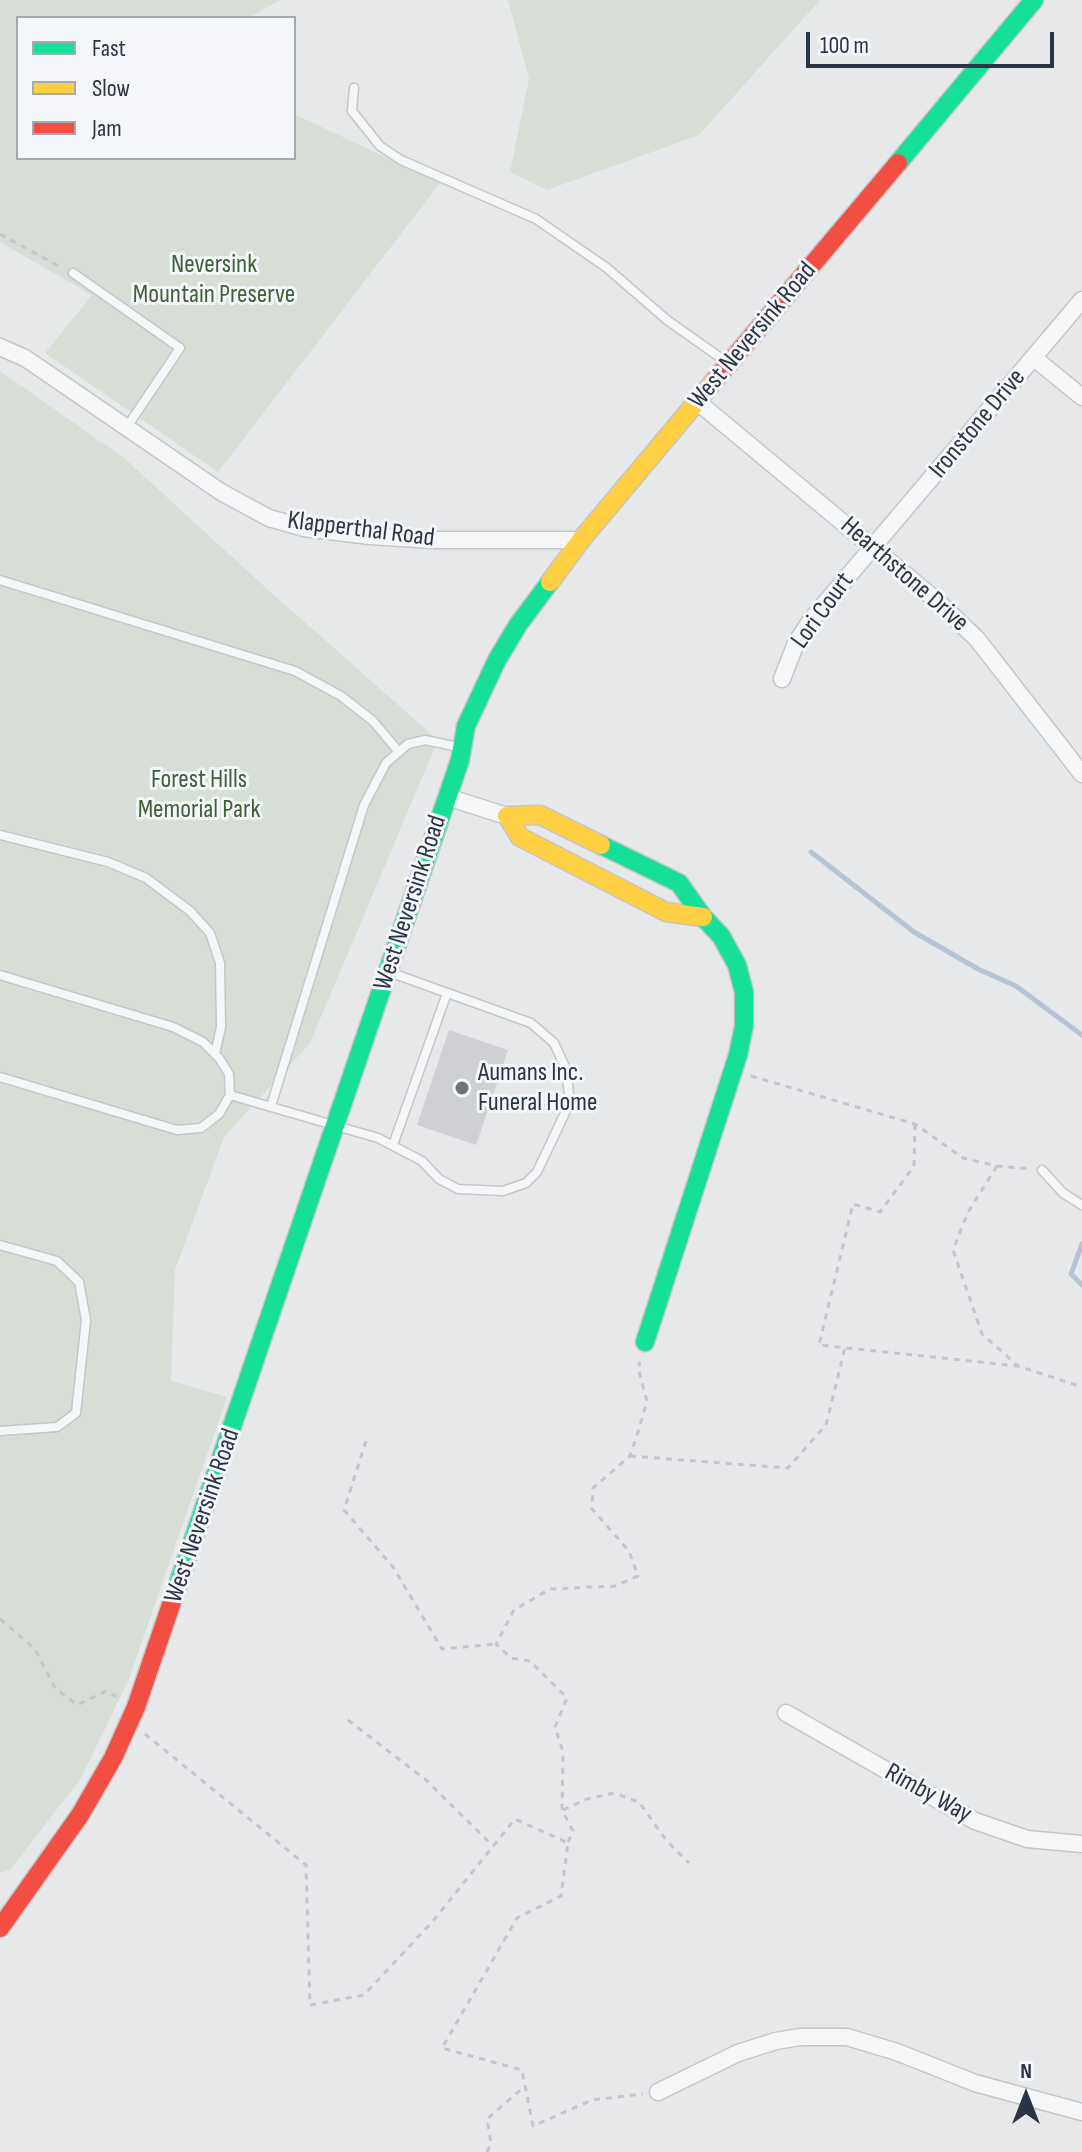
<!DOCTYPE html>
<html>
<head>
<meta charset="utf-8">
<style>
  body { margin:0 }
  #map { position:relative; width:1082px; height:2152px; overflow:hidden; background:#e6e8ea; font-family:"Sofia Sans Condensed",sans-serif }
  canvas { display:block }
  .legend { position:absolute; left:16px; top:16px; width:280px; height:144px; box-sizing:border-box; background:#f4f6f9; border:2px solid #a4a8b1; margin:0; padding:10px 14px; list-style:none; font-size:24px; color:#2b3445 }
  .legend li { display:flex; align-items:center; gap:16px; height:40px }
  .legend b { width:40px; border:2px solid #a4a8b1 }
  .north { position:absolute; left:986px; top:2056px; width:80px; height:80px; -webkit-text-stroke:6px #f4f6f9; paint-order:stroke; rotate:0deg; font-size:22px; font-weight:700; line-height:32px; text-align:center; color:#2b3445 }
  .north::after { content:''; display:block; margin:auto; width:28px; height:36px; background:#2b3445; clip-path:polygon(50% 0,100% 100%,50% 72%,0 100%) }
  .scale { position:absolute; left:806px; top:32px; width:248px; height:36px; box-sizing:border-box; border:4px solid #2b3445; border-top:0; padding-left:10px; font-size:24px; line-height:28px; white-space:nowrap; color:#2b3445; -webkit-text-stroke:6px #f4f6f9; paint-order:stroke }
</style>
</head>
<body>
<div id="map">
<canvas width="1082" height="2152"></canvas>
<ul class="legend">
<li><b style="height:10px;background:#16e098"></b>Fast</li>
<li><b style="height:10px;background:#ffcf43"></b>Slow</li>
<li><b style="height:10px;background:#f24e42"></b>Jam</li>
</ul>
<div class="north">N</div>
<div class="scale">100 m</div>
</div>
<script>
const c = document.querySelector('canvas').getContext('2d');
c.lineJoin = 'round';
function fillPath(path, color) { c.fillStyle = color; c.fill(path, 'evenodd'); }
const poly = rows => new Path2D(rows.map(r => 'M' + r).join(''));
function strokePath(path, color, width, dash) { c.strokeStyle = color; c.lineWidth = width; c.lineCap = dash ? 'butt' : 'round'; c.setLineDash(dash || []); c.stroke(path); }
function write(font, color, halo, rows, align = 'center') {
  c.font = font + ' "Sofia Sans Condensed",sans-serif'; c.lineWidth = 6; c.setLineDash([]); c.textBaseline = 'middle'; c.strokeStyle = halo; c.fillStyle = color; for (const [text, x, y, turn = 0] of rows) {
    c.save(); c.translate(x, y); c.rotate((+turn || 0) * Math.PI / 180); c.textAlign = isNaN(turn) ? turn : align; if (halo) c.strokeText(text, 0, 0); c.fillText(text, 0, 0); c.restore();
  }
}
fillPath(poly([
  [0,0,280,0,248,18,18,18,18,158,294,158,294,114,440,183,218,472,45,353,92,295,0,242],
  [508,0,820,0,699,135,547,190,510,172,529,79],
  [0,371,124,458,266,588,438,740,310,1043,224,1137,175,1270,171,1381,227,1397,129,1679,81,1778,11,1869,0,1873]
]), '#d6ded6');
strokePath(poly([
  [811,852,914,932,978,969,1016,986,1082,1035],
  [1082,1244,1071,1274,1082,1285]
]), '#b4c4d5', 5);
fillPath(poly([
  [449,1030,508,1050,476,1145,417,1125]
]), '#ced0d3');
const lane = poly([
  [354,88,352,111,380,146,401,160,536,219,607,268,667,320,725,361],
  [73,273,180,348,127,427],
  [0,580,295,671,341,696,373,721,399,752],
  [0,835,108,862,146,878,190,911,210,933,220,963,221,1027,215,1054],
  [0,975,173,1027,203,1042,219,1058,229,1074,230,1095,219,1114,201,1128,177,1130,0,1077],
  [230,1095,378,1138,422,1161,439,1179,458,1189,503,1191,526,1183,537,1172,565,1113,569,1094,566,1069,554,1043,531,1023,389,972],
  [271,1106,364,805,386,763,408,744,425,740,458,747],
  [393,1145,447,993],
  [1042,1170,1063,1193,1082,1205],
  [0,1245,57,1261,79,1282,86,1320,76,1413,57,1427,0,1431]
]);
const street = poly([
  [0,347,25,358,221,492,269,518,304,528,370,536,433,540,581,540],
  [1034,358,1082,397],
  [699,403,937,601,977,639,1082,774],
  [782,679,796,643,811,620,1082,300],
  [447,797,507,816],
  [786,1713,975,1821,1027,1839,1082,1844],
  [658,2092,738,2053,776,2041,800,2037,847,2037,897,2052,975,2083,1082,2112]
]);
const fast = poly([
  [898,163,1034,0],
  [601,845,679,883,703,917,721,936,737,965,744,992,744,1026,738,1055,645,1342],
  [174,1596,460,760,466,726,497,660,518,625,550,582]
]);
const slow = poly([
  [550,582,581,540,715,380],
  [601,845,540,815,507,816,520,837,666,912,703,917]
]);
const jam = poly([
  [715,380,898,163],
  [0,1928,80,1815,113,1758,136,1707,174,1596]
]);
strokePath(lane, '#c4c6c8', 11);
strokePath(street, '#c4c6c8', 19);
strokePath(fast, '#c4c6c8', 21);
strokePath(slow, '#c4c6c8', 21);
strokePath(jam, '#c4c6c8', 21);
strokePath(poly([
  [0,234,62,268],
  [751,1076,915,1124,963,1158,997,1166,1032,1169],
  [915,1124,914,1166,880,1212,853,1204,819,1345,1018,1366],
  [997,1166,968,1212,953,1250,982,1334,1018,1366,1082,1387],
  [366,1441,344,1510,393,1567,442,1649,496,1644],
  [630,1456,788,1468,826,1425,845,1348],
  [0,1619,35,1649,55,1688,77,1705,106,1691,119,1698],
  [348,1720,426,1780,493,1846],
  [145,1734,306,1865,310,2005,364,1995,433,1921,515,1819,568,1843,561,1896,517,1918,442,2048,522,2070,533,2126,592,2100,643,2094],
  [563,1810,587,1799,614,1793,639,1802,666,1840,689,1863],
  [568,1842,573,1831,562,1810,563,1752,555,1727,567,1698,530,1661,511,1658,496,1644,514,1610,550,1589,615,1586,638,1576,629,1551,592,1509,593,1488,630,1456,638,1432,647,1401,638,1368,640,1362],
  [487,2152,491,2143,487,2119,525,2086]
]), '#c5c6ca', 3, [6, 6]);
strokePath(lane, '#f5f6f7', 8);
strokePath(street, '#f5f6f7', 16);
strokePath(fast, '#16e098', 18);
strokePath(slow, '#ffcf43', 18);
strokePath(jam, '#f24e42', 18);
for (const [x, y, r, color] of [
  [462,1088,8,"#6c737f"]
]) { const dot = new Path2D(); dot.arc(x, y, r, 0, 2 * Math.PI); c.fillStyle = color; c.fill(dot); strokePath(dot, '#f4f6f9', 3); }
write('26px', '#3f6138', '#f4f6f9', [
  ["Neversink",214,265],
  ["Mountain Preserve",214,295],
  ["Forest Hills",199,780],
  ["Memorial Park",199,810]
]);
write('26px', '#2b3445', '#f4f6f9', [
  ["West Neversink Road",753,336,-50],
  ["Ironstone Drive",978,424,-50],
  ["Klapperthal Road",361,530,7],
  ["Hearthstone Drive",904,575,41],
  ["Lori Court",823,611,-54],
  ["West Neversink Road",411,903,-72],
  ["West Neversink Road",203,1516,-71],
  ["Rimby Way",928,1794,29]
]);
write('26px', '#2b3445', '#f4f6f9', [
  ["Aumans Inc.",478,1073],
  ["Funeral Home",478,1103]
], 'left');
</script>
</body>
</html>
